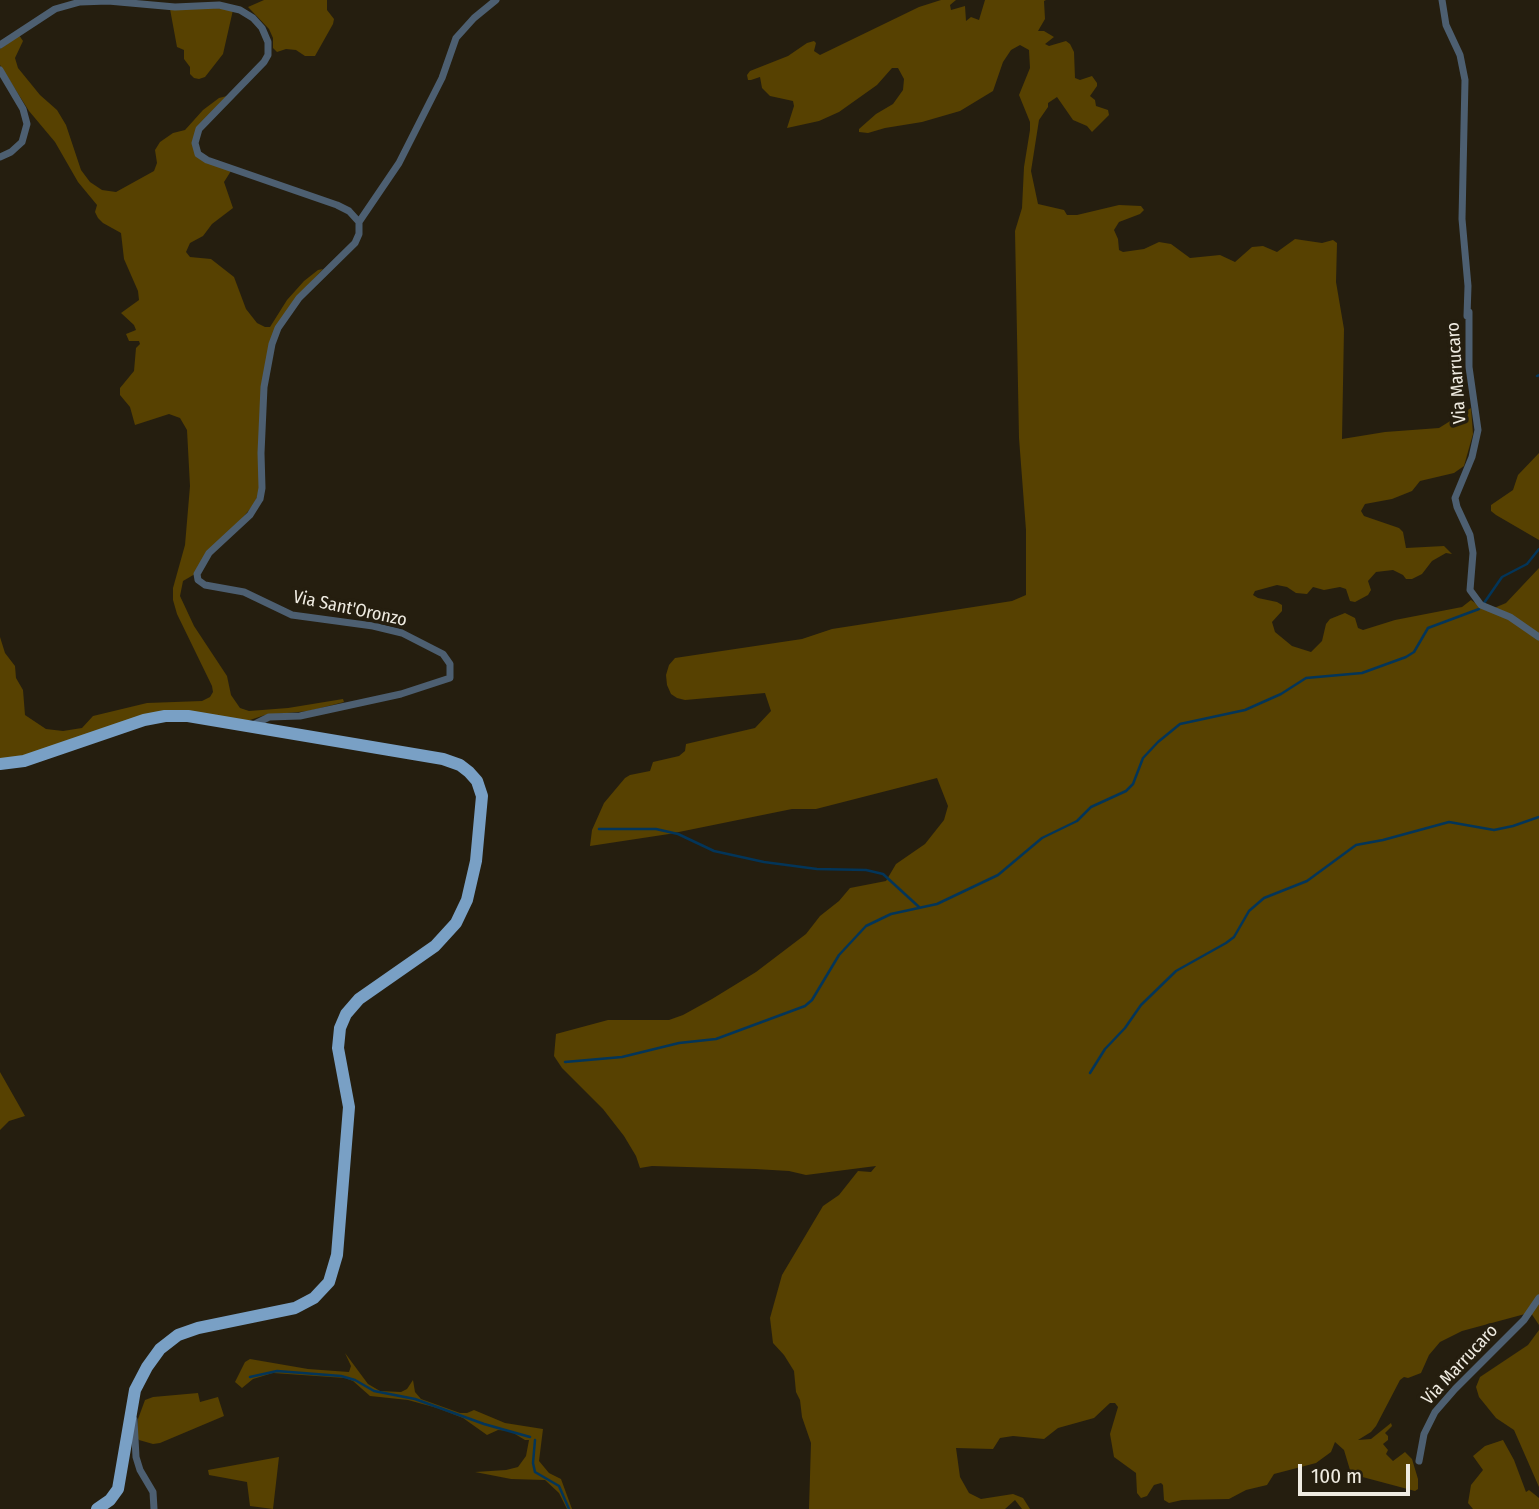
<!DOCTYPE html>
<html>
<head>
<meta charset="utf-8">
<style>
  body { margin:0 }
  #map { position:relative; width:1539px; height:1509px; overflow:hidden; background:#251e0f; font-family:"Fira Sans Condensed",sans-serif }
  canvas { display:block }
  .scale { position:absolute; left:1298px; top:1464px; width:112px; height:32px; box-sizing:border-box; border:4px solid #efebe1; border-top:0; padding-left:9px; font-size:21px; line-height:24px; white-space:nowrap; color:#efebe1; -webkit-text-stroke:5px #251e0f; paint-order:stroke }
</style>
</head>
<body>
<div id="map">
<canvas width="1539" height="1509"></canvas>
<div class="scale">100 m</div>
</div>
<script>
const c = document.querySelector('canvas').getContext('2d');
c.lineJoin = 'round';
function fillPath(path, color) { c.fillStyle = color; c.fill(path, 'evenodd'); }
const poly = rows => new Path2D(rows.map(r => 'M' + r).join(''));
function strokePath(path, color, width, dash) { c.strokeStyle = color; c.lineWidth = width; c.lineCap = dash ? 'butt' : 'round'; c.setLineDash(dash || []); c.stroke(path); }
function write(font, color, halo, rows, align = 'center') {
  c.font = font + ' "Fira Sans Condensed",sans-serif'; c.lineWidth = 7; c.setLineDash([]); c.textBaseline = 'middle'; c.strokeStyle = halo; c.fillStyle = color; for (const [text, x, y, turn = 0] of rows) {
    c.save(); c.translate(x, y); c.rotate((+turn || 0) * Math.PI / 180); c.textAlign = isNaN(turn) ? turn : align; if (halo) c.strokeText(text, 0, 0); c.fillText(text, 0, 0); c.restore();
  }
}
fillPath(poly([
  [264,0,327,0,327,10,334,19,333,24,315,56,305,56,296,50,286,49,277,52,273,48,273,38,269,29,248,7],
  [941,0,956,0,950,5,951,10,965,6,966,21,971,17,979,20,985,0,1046,0,1044,1,1045,19,1038,31,1044,31,1054,37,1045,44,1049,46,1066,41,1070,44,1074,52,1075,78,1080,80,1092,76,1097,83,1097,86,1090,96,1095,100,1096,106,1108,110,1109,115,1092,132,1087,126,1073,120,1057,97,1048,103,1048,107,1039,120,1031,171,1038,204,1064,210,1067,215,1077,215,1119,205,1141,206,1144,210,1140,214,1119,222,1114,230,1118,239,1119,250,1123,252,1144,249,1159,242,1171,244,1190,258,1220,255,1235,262,1252,247,1263,246,1277,252,1295,239,1322,243,1333,240,1337,243,1336,282,1344,329,1342,439,1385,432,1439,428,1471,408,1473,434,1464,466,1454,473,1420,481,1412,491,1392,499,1365,504,1361,511,1364,516,1399,528,1403,532,1406,548,1444,546,1452,554,1446,553,1432,561,1422,574,1412,579,1406,579,1403,575,1393,570,1376,572,1368,581,1371,590,1368,595,1355,602,1350,601,1346,589,1340,587,1324,590,1313,587,1307,594,1296,593,1287,587,1277,585,1255,591,1253,595,1258,598,1277,602,1282,605,1282,611,1272,622,1275,632,1292,646,1311,652,1322,641,1326,624,1330,619,1345,613,1355,618,1358,628,1363,630,1395,620,1462,607,1471,600,1487,611,1506,603,1539,568,1539,1325,1531,1313,1525,1314,1462,1331,1440,1342,1429,1355,1421,1373,1408,1378,1404,1377,1400,1380,1376,1426,1371,1432,1358,1440,1371,1439,1391,1423,1392,1426,1385,1433,1388,1436,1388,1440,1383,1444,1388,1450,1386,1454,1393,1461,1405,1452,1412,1459,1418,1479,1418,1489,1415,1491,1355,1475,1350,1470,1344,1450,1335,1442,1331,1452,1316,1463,1274,1474,1267,1485,1246,1490,1229,1499,1182,1500,1169,1503,1164,1500,1163,1485,1161,1483,1154,1485,1147,1496,1141,1498,1137,1493,1136,1473,1114,1457,1110,1434,1118,1407,1115,1403,1110,1403,1094,1418,1058,1428,1044,1439,1013,1436,1000,1438,993,1449,956,1448,960,1477,969,1493,981,1499,1013,1494,1023,1498,1030,1509,1022,1509,1015,1500,1005,1509,809,1509,811,1443,802,1417,800,1400,796,1392,794,1371,784,1355,773,1343,770,1318,782,1275,823,1206,839,1195,858,1171,871,1172,876,1166,806,1175,789,1171,755,1169,652,1166,640,1168,636,1156,624,1136,603,1109,562,1068,554,1056,556,1034,608,1020,669,1020,683,1015,712,999,756,972,806,934,820,916,839,901,850,888,886,881,896,864,925,844,944,820,948,806,937,778,816,809,792,809,669,834,590,846,592,830,604,803,625,778,630,775,650,771,653,762,679,756,685,751,686,744,755,728,771,711,765,693,685,700,677,698,671,694,667,685,666,675,669,665,675,658,802,639,832,629,1012,601,1026,595,1026,530,1019,438,1015,231,1022,208,1024,167,1030,130,1030,122,1019,95,1030,68,1029,50,1020,45,1011,50,1003,62,993,91,960,111,922,122,885,128,868,133,859,132,859,129,876,114,893,104,903,90,904,79,898,68,892,68,877,85,839,112,819,121,787,128,794,106,793,101,770,96,762,88,760,77,751,80,748,80,747,75,750,71,788,56,807,43,814,41,816,43,814,51,820,55,919,7],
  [205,7,233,10,223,54,205,77,199,79,194,78,190,74,190,67,184,59,184,50,177,47,170,9],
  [19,35,23,41,15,58,18,68,40,95,57,110,66,125,81,170,90,182,102,190,116,192,154,171,157,163,155,150,160,142,173,133,185,130,203,110,219,98,227,96,201,123,196,155,206,162,231,171,224,182,233,208,212,224,203,236,190,243,186,252,190,257,211,259,234,277,246,309,257,323,265,327,270,327,287,300,304,281,318,270,323,269,298,296,270,344,260,488,255,503,195,574,183,581,180,596,194,626,227,676,231,695,240,708,249,711,288,708,343,699,344,702,309,711,265,715,247,721,189,713,36,753,0,760,0,637,5,653,15,666,16,678,23,690,25,715,46,729,63,731,82,728,93,716,147,703,202,701,210,697,213,692,212,686,177,614,173,600,173,588,185,545,190,486,187,430,180,418,169,414,135,425,130,407,120,395,120,388,134,371,136,348,140,344,139,341,129,341,126,334,136,330,134,325,121,313,139,300,138,291,124,259,121,233,103,223,98,218,95,212,97,205,78,182,55,142,29,111,0,65,0,49],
  [1539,453,1539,540,1496,515,1491,511,1491,505,1513,490,1518,475],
  [0,1072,25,1116,9,1121,0,1130],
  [1539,1330,1539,1487,1514,1430,1496,1418,1479,1397,1476,1387,1480,1377,1528,1345],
  [345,1353,368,1384,380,1391,401,1392,407,1389,413,1380,415,1392,421,1399,460,1413,467,1413,474,1410,505,1423,543,1429,539,1461,549,1473,561,1479,572,1509,567,1509,559,1493,545,1480,511,1479,475,1472,506,1470,518,1467,526,1456,529,1440,525,1440,510,1431,498,1430,487,1435,463,1418,437,1408,408,1400,370,1396,353,1381,345,1378,273,1373,253,1379,242,1388,235,1382,245,1362,250,1359,308,1369,349,1372,351,1366],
  [198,1393,200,1402,218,1397,224,1416,160,1443,153,1444,139,1440,137,1437,138,1419,145,1400,153,1397],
  [1503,1440,1514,1460,1526,1492,1529,1490,1539,1498,1539,1509,1473,1509,1468,1503,1471,1485,1483,1470,1473,1456,1485,1446],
  [279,1457,273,1509,250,1506,247,1482,209,1475,208,1470]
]), '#574101');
strokePath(poly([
  [1537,376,1539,375],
  [1484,603,1502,577,1527,564,1539,549],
  [599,829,656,829,678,834,714,851,764,862,817,869,866,870,883,874,919,907],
  [565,1062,622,1057,679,1043,716,1039,805,1006,812,1000,839,955,866,926,891,914,937,904,998,875,1042,838,1077,821,1091,807,1126,791,1133,784,1143,758,1158,742,1180,724,1245,710,1281,694,1306,678,1362,673,1406,657,1414,652,1428,628,1479,609],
  [1090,1073,1105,1049,1125,1028,1141,1005,1176,971,1226,943,1234,937,1249,911,1264,898,1307,881,1356,845,1383,840,1449,822,1494,830,1513,826,1539,817],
  [250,1377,277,1371,341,1376,355,1380,374,1391,415,1399,484,1424,530,1437],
  [535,1440,533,1463,535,1472,559,1486,569,1509]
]), '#033559', 2.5);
strokePath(poly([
  [1442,0,1446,25,1460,55,1465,80,1462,219,1468,286,1467,316],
  [0,45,55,9,80,2,108,1,175,7,219,5,240,10,253,18,262,28,268,42,268,55,264,62,199,129,195,143,198,154,207,160,337,205,349,211,359,222],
  [0,70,23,109,27,124,22,142,11,152,0,157],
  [1469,312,1469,367,1478,430,1472,457,1455,498,1457,507,1470,535,1473,553,1470,590,1481,605,1510,617,1539,637],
  [253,725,269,717,300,716,401,694,450,678,450,664,443,654,402,633,373,626,292,615,244,592,205,585,198,580,197,574,209,553,250,515,260,499,262,488,261,453,264,387,272,344,278,328,299,298,355,243,359,234,359,222,399,163,442,78,456,38,474,18,496,0],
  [134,1420,136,1457,140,1470,153,1492,154,1509],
  [1419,1461,1424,1434,1435,1412,1455,1389,1524,1320,1539,1298]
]), '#4d5f71', 7);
strokePath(poly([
  [0,764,24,761,144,720,165,716,188,716,443,759,460,765,469,772,477,781,482,796,476,861,467,900,456,923,435,946,359,999,346,1014,340,1028,338,1048,349,1107,337,1255,329,1282,314,1298,295,1308,198,1328,178,1335,160,1349,147,1367,135,1390,118,1489,110,1500,97,1509]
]), '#79a0c5', 12);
write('18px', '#efebe1', '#251e0f', [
  ["Via Marrucaro",1457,373,-94],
  ["Via Sant'Oronzo",350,609,12],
  ["Via Marrucaro",1460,1365,-47]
]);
</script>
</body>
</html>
